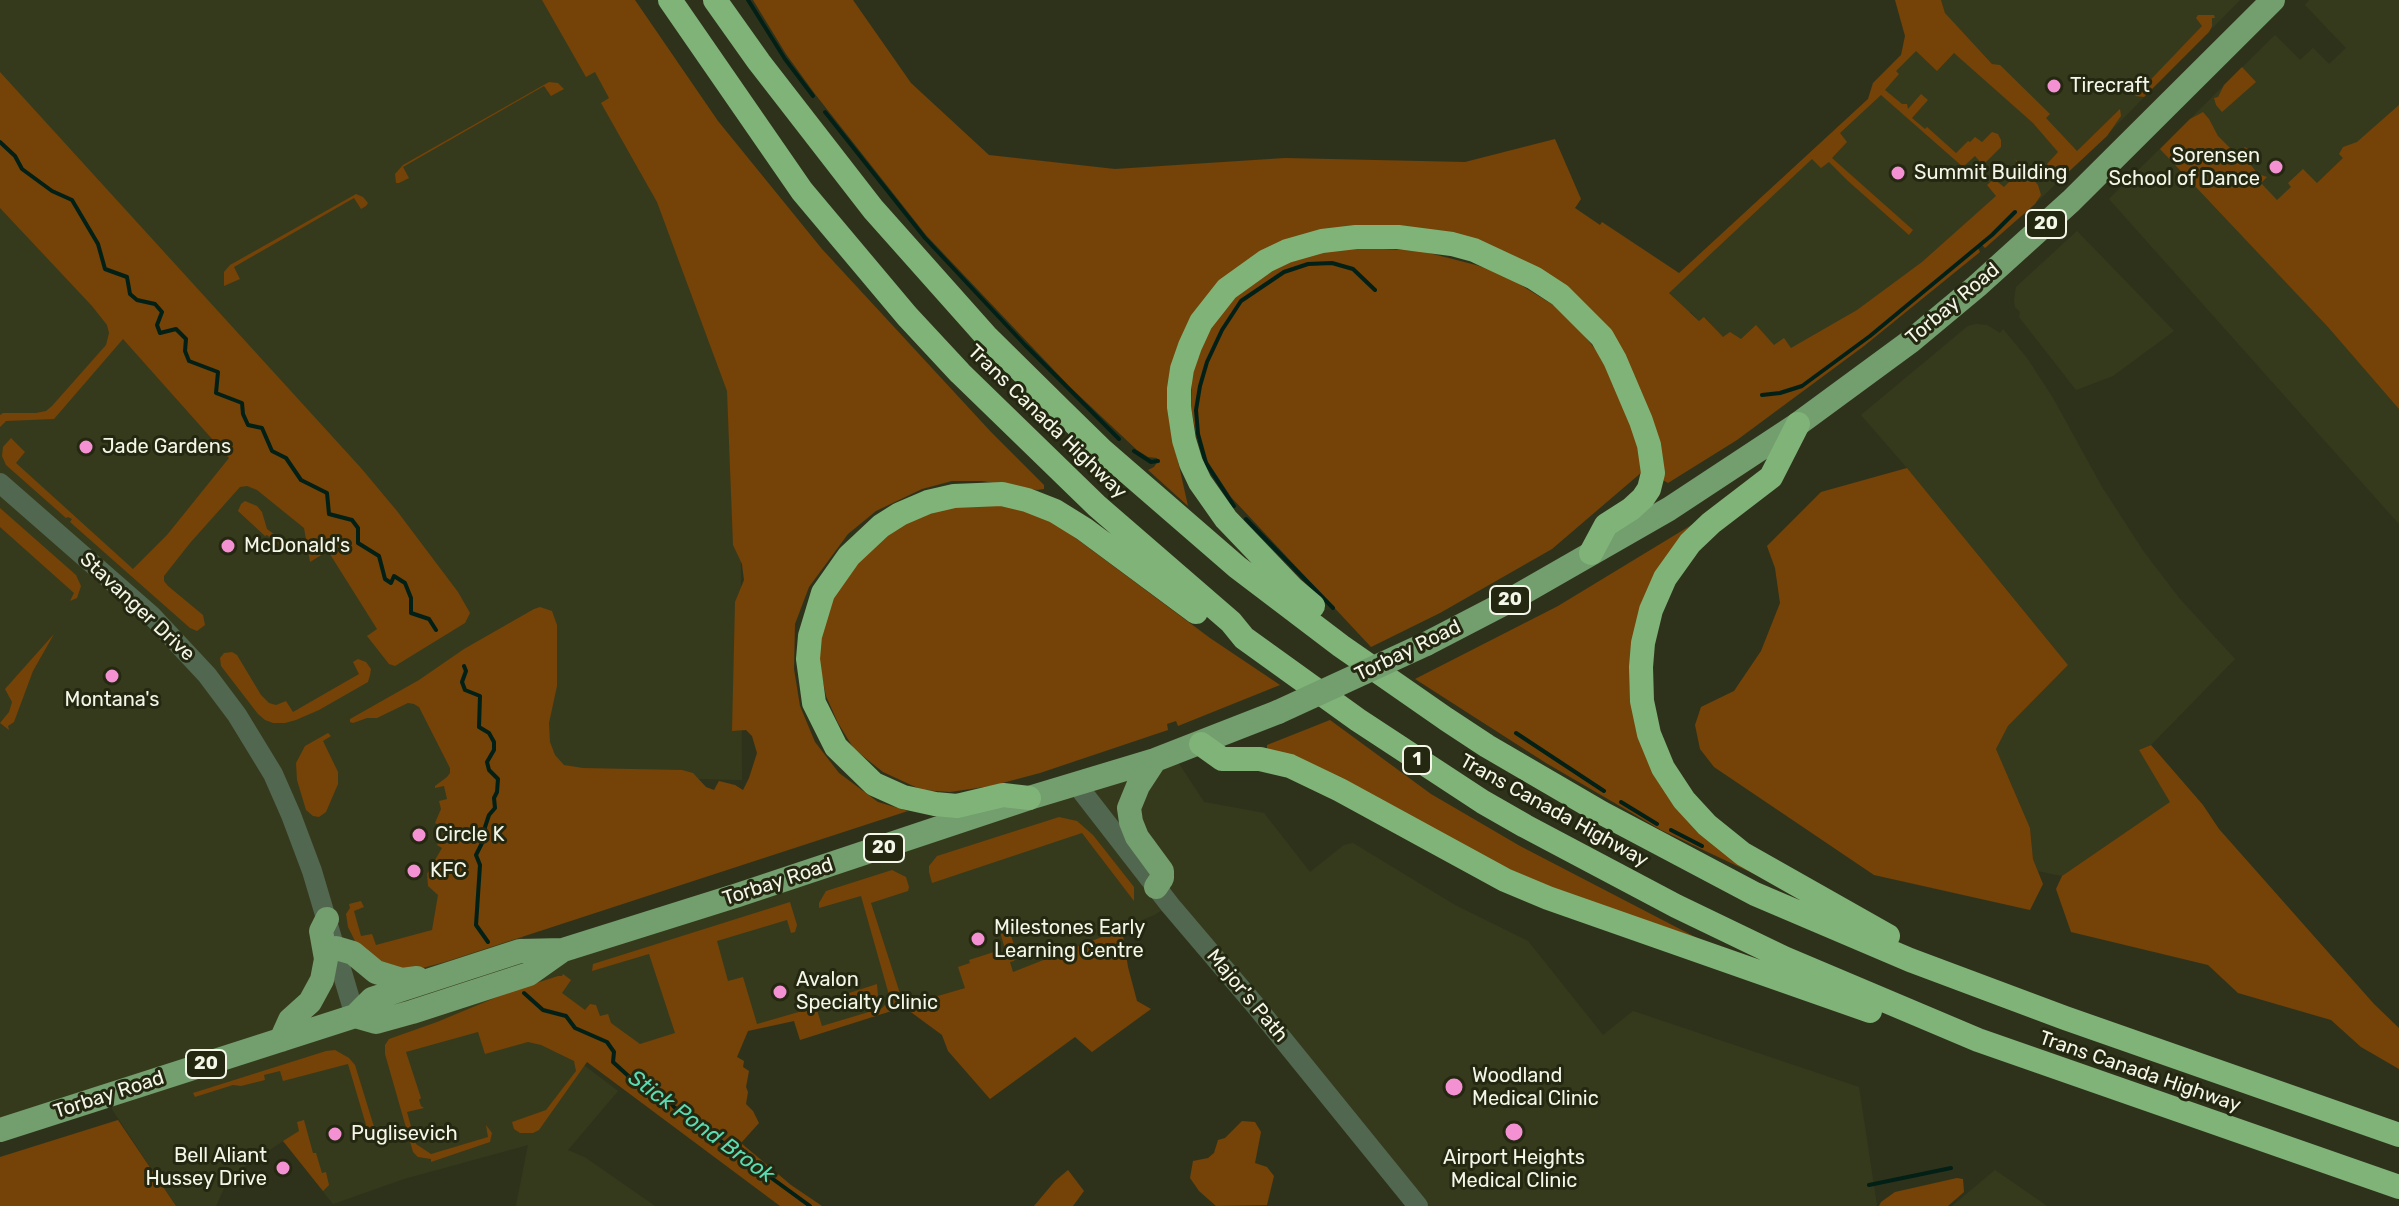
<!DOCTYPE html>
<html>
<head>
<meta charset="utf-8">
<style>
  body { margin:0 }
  canvas { display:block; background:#2f321b }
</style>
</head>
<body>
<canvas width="2399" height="1206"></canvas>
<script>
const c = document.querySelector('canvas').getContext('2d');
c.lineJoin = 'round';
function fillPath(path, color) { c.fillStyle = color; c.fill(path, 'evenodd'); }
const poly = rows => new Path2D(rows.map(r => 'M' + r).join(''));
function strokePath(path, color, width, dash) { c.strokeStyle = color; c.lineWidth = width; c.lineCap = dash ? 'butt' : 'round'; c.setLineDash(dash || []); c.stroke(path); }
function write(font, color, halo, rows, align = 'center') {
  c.font = font + ' Rubik,sans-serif'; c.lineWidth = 6; c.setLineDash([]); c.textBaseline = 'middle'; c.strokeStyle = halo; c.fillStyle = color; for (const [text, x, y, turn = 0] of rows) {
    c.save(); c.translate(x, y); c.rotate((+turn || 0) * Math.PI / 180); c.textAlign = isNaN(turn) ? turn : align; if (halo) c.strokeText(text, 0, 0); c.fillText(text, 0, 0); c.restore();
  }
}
fillPath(poly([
  [0,0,563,0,612,91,740,394,742,780,544,775,521,951,1172,753,1204,802,1264,813,1310,872,1344,845,1353,843,1455,905,1528,941,1603,1035,1633,1011,1859,1087,1877,1206,1418,1206,1170,905,1154,915,1025,969,800,1040,794,1021,581,1063,618,1091,568,1150,586,1158,655,1206,516,1206,528,1145,404,1179,333,1204,283,1141,229,1177,216,1206,176,1206,104,1097,0,1130],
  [1941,0,2240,0,2092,150,2025,213,1871,322,1787,350,1723,338,1705,317,1699,321,1691,312,1689,313,1666,289,1680,273,1868,99,1873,83,1913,43,1937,28,1992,64,1945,13],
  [2309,0,2399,0,2399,524,2109,199,2275,35,2300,60,2313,48,2329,64,2346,48,2305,5],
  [2077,231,2174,331,2113,376,2076,390,2019,317,2020,312,2015,307,2014,301,2016,287],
  [1976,324,1987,325,2000,333,2003,329,2027,358,2053,398,2102,487,2144,552,2180,599,2235,659,2151,745,2140,750,2171,802,2062,876,2038,871,2033,859,2030,828,1996,749,2008,726,2068,665,1907,468,1861,415,1968,326],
  [1995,1170,2047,1206,1952,1206]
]), '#363a1c');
fillPath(poly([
  [542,0,635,0,718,121,822,249,991,432,1044,485,1044,489,1037,490,982,481,952,481,922,489,876,511,848,534,809,587,795,624,794,669,800,706,815,742,839,773,878,802,908,811,445,962,411,971,378,962,357,945,348,927,346,914,350,908,349,904,361,901,364,907,354,911,361,936,372,934,376,945,432,930,438,895,428,886,427,874,442,848,437,845,446,829,435,823,441,809,439,801,447,799,444,786,435,788,435,786,447,777,450,773,450,768,419,707,414,704,408,703,377,718,367,718,353,723,350,722,350,719,419,680,464,649,534,609,540,607,552,611,557,625,557,686,549,723,550,742,555,755,564,765,583,768,682,770,693,773,706,787,714,790,719,781,735,785,743,790,749,778,757,753,752,736,746,730,732,731,735,602,744,580,742,564,733,545,727,391,657,202,601,103,609,98,595,72,586,77],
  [753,0,853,0,911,83,989,155,1115,169,1285,158,1465,162,1555,139,1581,199,1575,208,1600,225,1602,222,1679,273,1868,99,1873,83,1901,55,1905,36,1895,0,1941,0,1945,13,1992,64,2000,65,2050,114,2046,118,2077,151,2120,109,2121,116,2107,136,2063,177,2054,172,2047,164,2058,152,2033,123,1954,53,1937,71,1916,51,1896,71,1899,74,1885,90,1902,104,1907,104,1908,109,1921,94,1928,100,1912,118,1925,129,1927,127,1956,153,1968,141,1970,142,1975,137,1982,142,1992,132,1998,134,2001,140,2001,147,1983,165,1975,156,1963,167,1881,95,1840,133,1847,142,1832,158,1913,230,1909,235,1848,181,1829,162,1821,168,1812,159,1669,293,1699,321,1704,317,1723,337,1730,332,1741,339,1756,325,1774,345,1784,338,1791,348,1857,310,1922,262,1996,196,1987,185,1994,179,2004,187,2021,170,2015,159,2038,185,2041,195,2035,204,1985,248,1982,245,1978,248,1980,252,1864,346,1737,440,1668,483,1661,479,1623,361,1515,260,1331,232,1210,299,1173,439,1188,506,1148,470,1154,467,1158,461,1157,458,1148,457,1137,450,1070,387,926,235,815,94,786,54],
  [2198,15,2214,15,2215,18,2212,18,2212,26,2209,32,2144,97,2135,96,2202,26,2196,18],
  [2242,67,2256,82,2222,112,2216,105,2214,98,2218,97,2224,85],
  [0,72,361,468,397,511,458,592,470,613,465,623,395,666,389,664,367,636,377,629,328,551,310,562,304,528,257,490,247,486,240,487,190,543,164,576,164,581,168,586,203,615,205,625,197,631,190,628,70,522,72,519,68,517,66,518,6,465,2,456,3,447,11,438,25,452,16,463,133,569,167,535,229,458,123,339,54,419,6,421,0,427,0,415,3,413,36,413,46,411,52,406,106,345,109,333,107,325,92,306,0,208],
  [549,82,558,83,564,89,551,96,544,86,403,167,409,178,399,183,396,183,395,174,403,165],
  [2399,105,2399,409,2328,327,2160,149,2190,119,2203,112,2209,119,2218,136,2237,155,2245,147,2252,153,2249,159,2250,164,2258,174,2267,177,2261,183,2277,200,2291,187,2288,183,2303,169,2317,183,2343,158,2339,154,2343,147,2357,142],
  [356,194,363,197,368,203,366,206,361,209,354,198,234,267,240,279,224,286,224,272,230,265],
  [1346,247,1421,251,1476,265,1503,274,1555,306,1580,330,1603,359,1637,441,1642,472,1552,549,1440,613,1371,647,1231,497,1208,462,1197,439,1191,407,1192,374,1209,330,1236,295,1295,256],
  [1907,468,2068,665,2008,726,1996,749,2030,828,2033,859,2043,884,2030,910,1874,875,1714,767,1700,749,1695,725,1701,707,1734,691,1761,651,1780,603,1775,568,1767,546,1821,492],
  [245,501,257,506,262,512,267,529,291,547,294,553,289,554,267,535,265,536,238,511,241,504],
  [954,504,1019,506,1054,522,1210,638,1280,685,1178,726,1176,721,1167,724,1168,730,1040,773,991,786,950,792,922,790,883,772,854,749,838,723,826,696,820,667,820,640,828,605,847,572,893,529],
  [0,508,76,575,81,586,77,598,70,601,74,593,0,527],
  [1703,518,1650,588,1647,756,1767,880,1661,830,1546,763,1415,679,1558,606],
  [54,634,33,671,14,722,8,726,9,730,0,723,9,712,12,702,5,689],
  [232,652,237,655,261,695,269,703,276,705,286,701,293,712,359,674,353,662,358,659,366,662,371,669,370,675,368,682,319,710,296,720,285,723,273,723,265,720,258,714,221,666,220,658,224,653],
  [1330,720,1431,794,1520,846,1728,954,1559,893,1267,752,1267,745],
  [328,733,331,736,323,741,338,772,338,784,326,812,319,817,313,816,306,810,297,780,296,763,305,746],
  [2151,745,2203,805,2219,829,2374,1004,2399,1028,2399,1069,2361,1047,2331,1020,2238,993,2208,965,2071,932,2056,889,2062,876,2170,802,2139,750],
  [1059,817,1077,821,1093,835,1134,887,1134,901,1082,833,932,883,929,872,929,866,937,856],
  [892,870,906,877,909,887,908,891,871,903,904,1006,965,988,958,967,970,963,969,960,997,951,999,955,1006,953,999,928,1000,923,1003,922,1007,923,1017,954,1014,961,1010,962,1013,972,1122,929,1128,967,1137,1001,1151,1009,1092,1052,1075,1037,990,1099,948,1051,942,1035,904,1007,800,1040,794,1021,748,1031,737,1057,744,1061,743,1067,749,1071,746,1087,748,1092,746,1104,753,1111,759,1123,741,1143,791,1185,822,1206,780,1206,587,1062,539,1130,533,1133,520,1133,514,1129,512,1122,546,1110,576,1071,574,1061,541,1045,528,1042,485,1054,478,1032,406,1052,421,1098,419,1100,421,1106,424,1108,407,1112,416,1144,431,1154,488,1137,486,1125,492,1133,490,1142,431,1162,431,1159,418,1157,413,1152,385,1054,385,1045,389,1039,437,1022,509,992,558,976,562,976,563,974,571,980,562,993,585,1010,590,1004,596,1005,600,1016,608,1014,611,1023,640,1044,675,1033,649,954,592,971,593,964,790,902,797,925,795,932,791,933,787,920,717,941,728,981,743,977,757,1024,816,1007,822,1026,882,1008,887,1003,889,995,861,896,819,908,819,903,826,891],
  [877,984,878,996,874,1001,861,1005,852,1000,849,993],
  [335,1050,349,1058,355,1065,375,1130,374,1137,369,1135,348,1064,283,1081,280,1071,264,1075,265,1080,241,1086,233,1085,195,1097,193,1093,326,1051],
  [118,1120,176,1206,0,1206,0,1157],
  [304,1120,313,1153,316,1153,322,1173,326,1172,329,1185,323,1191,283,1141,299,1131,297,1122],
  [1242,1121,1255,1122,1261,1132,1255,1163,1267,1167,1274,1176,1267,1205,1216,1206,1199,1191,1190,1178,1193,1161,1208,1158,1214,1153,1218,1140,1225,1138],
  [1068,1170,1084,1191,1073,1206,1034,1206,1055,1181],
  [1957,1178,1963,1179,1964,1192,1948,1206,1879,1206,1881,1202,1895,1192]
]), '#754207');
strokePath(poly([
  [748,0,785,59,813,96],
  [825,112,925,238,1025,345,1119,439],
  [0,142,15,156,22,169,52,191,72,200,98,244,105,269,127,277,130,294,137,300,155,304,162,312,157,325,160,333,176,329,186,339,185,351,189,361,218,372,216,393,242,403,243,414,248,425,262,428,272,451,286,458,301,480,327,493,329,514,352,520,358,528,358,543,379,556,385,579,391,583,394,576,405,583,411,598,411,613,429,619,436,630],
  [1762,395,1780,393,1802,386,1870,336,1992,235,2015,212],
  [1134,451,1151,462,1158,461],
  [1234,506,1206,463,1198,434,1196,410,1200,386,1207,362,1222,330,1241,301,1284,272,1308,264,1332,263,1353,269,1375,290],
  [1246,519,1333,608],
  [464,666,466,671,462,682,465,690,480,696,479,727,489,733,494,742,494,750,487,762,489,770,498,779,497,792,494,798,495,808,489,815,485,827,485,837,476,855,480,865,476,925,488,942],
  [1516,733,1604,791],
  [1621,802,1657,824],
  [1671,830,1702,846],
  [524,993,543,1010,566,1016,575,1028,607,1042,614,1052,613,1062,635,1082,640,1081,663,1094,674,1107,810,1206],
  [1869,1185,1951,1168]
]), '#032017', 4);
strokePath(poly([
  [0,483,152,616,207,675,237,715,273,774,291,815,312,871,355,1016],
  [1077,785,1170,905,1255,1005,1418,1206]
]), '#52674f', 20);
strokePath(poly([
  [1426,644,1505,603,1669,509,1798,424,1911,341,1977,286,2071,201,2273,0],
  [1155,760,1138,786,1129,808,1131,822,1137,837,1162,871,1162,878,1156,887],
  [336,948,353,953,376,972,402,980,417,978,420,980],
  [355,1016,376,1022,412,1012,529,974,563,950],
  [281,1040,290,1020,310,1002,322,980,326,959,321,931,327,919],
  [0,1130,355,1016,372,999,520,951,563,950,738,895,1029,798,1155,760,1278,712]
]), '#739e6d', 24);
strokePath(poly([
  [670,0,802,191,907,316,960,373,1097,506,1231,622,1244,638,1358,720,1483,802,1525,826,1676,906,1784,958,1978,1040,2399,1187],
  [715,0,759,62,873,209,986,336,1060,409,1102,450,1237,567,1341,646,1446,719,1487,746,1602,813,1755,894,1910,960,2065,1018,2399,1135],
  [1798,424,1771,477,1711,523,1690,543,1665,578,1651,610,1643,643,1641,667,1642,701,1649,734,1663,768,1684,800,1707,825,1743,854,1888,936],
  [1313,606,1293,589,1226,519,1200,482,1191,463,1184,440,1179,407,1179,389,1182,369,1190,346,1201,322,1227,289,1266,261,1287,251,1322,241,1356,237,1398,237,1452,244,1474,250,1534,278,1560,295,1602,337,1615,360,1641,421,1649,445,1653,473,1649,489,1643,498,1631,509,1606,525,1591,553],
  [1201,744,1222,759,1260,759,1290,766,1340,790,1505,880,1548,898,1870,1011],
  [1029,798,1003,795,957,806,935,804,903,797,874,784,836,747,814,703,808,659,810,636,823,593,849,556,881,526,900,514,928,502,954,496,1002,494,1027,500,1055,511,1084,529,1196,612]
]), '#7fb378', 24);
strokePath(poly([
  [1278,712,1426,644]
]), '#739e6d', 24);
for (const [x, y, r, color] of [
  [2054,86,8,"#f491d3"],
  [2276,167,8,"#f491d3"],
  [1898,173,8,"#f491d3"],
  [86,447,8,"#f491d3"],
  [228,546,8,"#f491d3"],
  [112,676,8,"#f491d3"],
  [419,835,8,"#f491d3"],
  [414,871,8,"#f491d3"],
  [978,939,8,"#f491d3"],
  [780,992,8,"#f491d3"],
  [1454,1087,10,"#f491d3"],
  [1514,1132,10,"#f491d3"],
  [335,1134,8,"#f491d3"],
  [283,1168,8,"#f491d3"]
]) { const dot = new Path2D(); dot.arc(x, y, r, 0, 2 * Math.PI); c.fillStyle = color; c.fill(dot); strokePath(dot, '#252811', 3); }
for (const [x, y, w] of [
  [2046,224,40],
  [1510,600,40],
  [1417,760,28],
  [884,848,40],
  [206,1064,40]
]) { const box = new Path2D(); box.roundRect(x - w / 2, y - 14, w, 28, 6); c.fillStyle = '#252811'; c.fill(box); strokePath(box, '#f4f6e8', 2); }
write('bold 18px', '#f4f6e8', null, [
  ["20",2046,224],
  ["20",1510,600],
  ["1",1417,760],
  ["20",884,848],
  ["20",206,1064]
]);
write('20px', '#f4f6e8', '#252811', [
  ["Tirecraft",2070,86],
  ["Sorensen",2260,156,"right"],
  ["School of Dance",2260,179,"right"],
  ["Summit Building",1914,173],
  ["Jade Gardens",102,447],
  ["McDonald's",244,546],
  ["Montana's",112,700,"center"],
  ["Circle K",435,835],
  ["KFC",430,871],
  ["Milestones Early",994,928],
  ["Learning Centre",994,951],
  ["Avalon",796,980],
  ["Specialty Clinic",796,1003],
  ["Woodland",1472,1076],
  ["Medical Clinic",1472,1099],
  ["Puglisevich",351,1134],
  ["Bell Aliant",267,1156,"right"],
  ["Hussey Drive",267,1179,"right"],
  ["Airport Heights",1514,1158,"center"],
  ["Medical Clinic",1514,1181,"center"]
], 'left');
write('20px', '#f4f6e8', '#252811', [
  ["Torbay Road",1953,304,-40],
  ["Trans Canada Highway",1047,422,44],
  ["Stavanger Drive",137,607,43],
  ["Torbay Road",1408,651,-26],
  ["Trans Canada Highway",1554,811,29],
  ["Torbay Road",778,882,-18],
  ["Major's Path",1247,996,50],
  ["Trans Canada Highway",2140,1072,19],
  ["Torbay Road",109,1095,-18]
]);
write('italic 22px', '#5adbb1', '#252811', [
  ["Stick Pond Brook",701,1127,36]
]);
</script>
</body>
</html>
